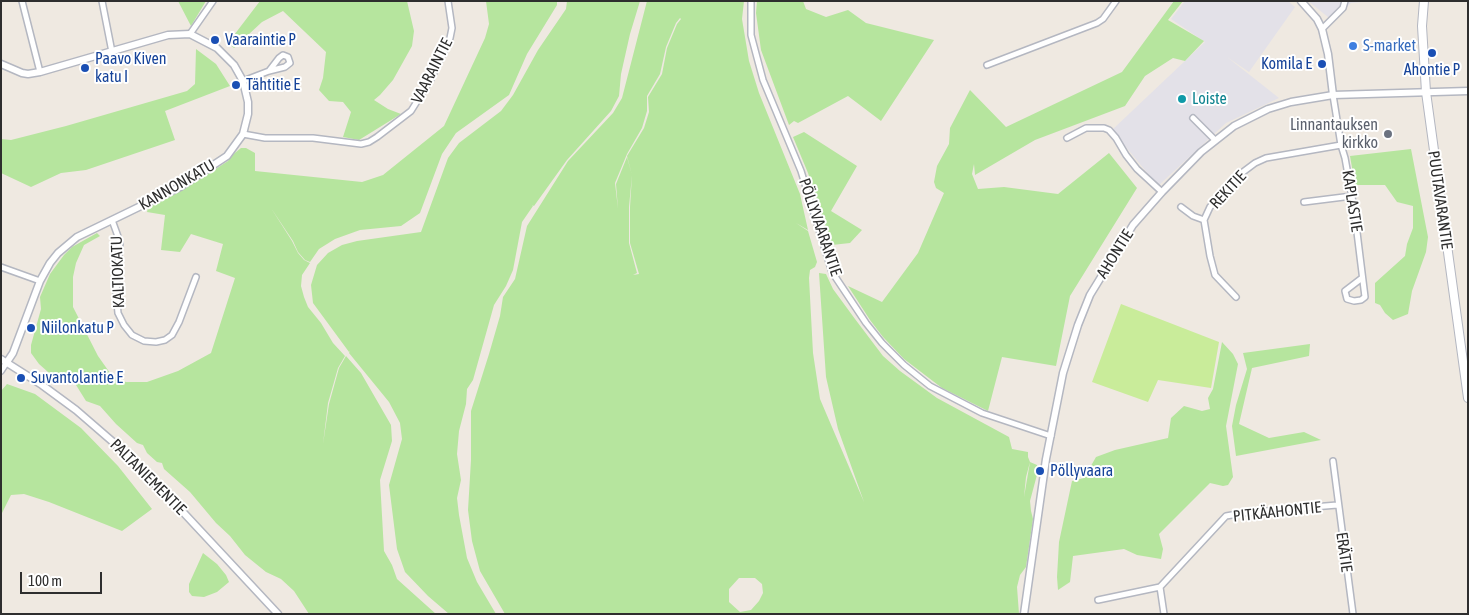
<!DOCTYPE html>
<html>
<head>
<meta charset="utf-8">
<style>
  body { margin:0 }
  #map { position:relative; width:1469px; height:615px; overflow:hidden; background:#efe9e1; font-family:"Asap Condensed",sans-serif }
  canvas { display:block }
  .frame { position:absolute; inset:0; border:2px solid #2e2e2e; pointer-events:none }
  .scale { position:absolute; left:20px; top:572px; width:82px; height:22px; box-sizing:border-box; border:2px solid #2e2e2e; border-top:0; padding-left:6px; font-size:15px; line-height:18px; white-space:nowrap; color:#2e2e2e; -webkit-text-stroke:4px #fff; paint-order:stroke }
</style>
</head>
<body>
<div id="map">
<canvas width="1469" height="615"></canvas>
<div class="frame"></div>
<div class="scale">100 m</div>
</div>
<script>
const c = document.querySelector('canvas').getContext('2d');
c.lineJoin = 'round';
function fillPath(path, color) { c.fillStyle = color; c.fill(path, 'evenodd'); }
const poly = rows => new Path2D(rows.map(r => 'M' + r).join(''));
function strokePath(path, color, width, dash) { c.strokeStyle = color; c.lineWidth = width; c.lineCap = dash ? 'butt' : 'round'; c.setLineDash(dash || []); c.stroke(path); }
function write(font, color, halo, rows, align = 'center') {
  c.font = font + ' "Asap Condensed",sans-serif'; c.lineWidth = 4; c.setLineDash([]); c.textBaseline = 'middle'; c.strokeStyle = halo; c.fillStyle = color; for (const [text, x, y, turn = 0] of rows) {
    c.save(); c.translate(x, y); c.rotate((+turn || 0) * Math.PI / 180); c.textAlign = isNaN(turn) ? turn : align; if (halo) c.strokeText(text, 0, 0); c.fillText(text, 0, 0); c.restore();
  }
}
fillPath(poly([
  [1185,1,1288,1,1295,7,1249,72,1227,57,1279,98,1226,123,1158,186,1112,130,1205,42,1171,19],
  [1308,1,1375,1,1351,3,1333,21]
]), '#e3e1e8');
fillPath(poly([
  [178,1,206,1,191,26],
  [260,1,407,1,414,31,412,46,393,80,380,95,374,100,388,109,401,114,359,140,343,137,351,112,343,102,329,101,319,90,323,78,326,52,283,11,262,22,234,48,228,43],
  [486,1,557,1,557,5,527,54,509,95,456,133,442,154,420,213,401,226,360,230,335,239,319,249,310,262,305,260,298,252,293,241,271,208,262,199,271,208,292,241,298,253,304,260,310,263,302,275,301,286,304,297,308,307,321,323,333,343,345,356,338,368,328,403,323,444,325,460,323,444,329,404,339,368,346,356,361,373,391,425,392,441,380,480,384,551,392,565,397,579,436,614,309,614,294,591,281,579,266,572,245,555,230,536,216,523,190,492,164,469,162,463,157,462,147,453,143,445,137,443,116,424,100,406,86,401,76,385,70,382,57,380,39,364,31,353,31,345,41,309,40,297,50,274,64,255,72,247,97,233,100,236,84,245,76,263,73,277,73,307,98,356,110,373,118,379,126,382,147,382,178,371,211,353,235,278,216,271,223,244,191,234,180,252,161,250,165,215,147,212,148,208,177,193,205,176,228,161,231,156,241,148,246,148,255,153,255,171,362,182,383,175,444,126,485,38,489,24],
  [567,1,640,1,630,34,621,74,619,96,611,111,567,160,534,206,532,205,533,206,522,222,513,270,506,286,494,305,473,380,467,389,466,404,459,431,457,454,461,480,457,498,459,515,467,558,477,582,496,614,449,614,428,596,405,572,397,549,389,485,402,439,400,423,389,402,349,353,350,351,349,352,313,303,311,285,317,265,328,253,342,245,357,241,421,232,448,158,459,143,501,111,513,95,538,50,566,9],
  [647,1,744,1,742,19,749,61,759,93,800,194,808,230,796,223,808,231,817,262,815,267,810,270,809,278,813,353,820,399,864,502,838,429,826,377,819,273,826,274,833,289,855,319,883,356,900,371,937,398,1009,437,1012,449,1028,452,1028,457,1030,462,1026,477,1024,497,1030,462,1037,465,1038,471,1030,501,1031,511,1033,519,1026,567,1020,575,1017,587,1019,614,505,614,480,571,472,541,468,510,471,460,471,411,489,354,500,316,503,297,515,279,527,226,568,161,613,113,622,98],
  [680,18,681,19,677,24,667,48,662,74,648,97,649,112,644,128,627,156,632,175,630,207,630,243,639,274,633,275,637,273,629,243,629,207,632,175,627,157,616,184,618,209,615,183,627,154,642,128,647,111,647,96,660,74,666,47,676,23],
  [739,578,755,578,762,584,763,593,759,601,751,610,740,612,729,602,729,589],
  [757,1,803,1,806,9,826,17,848,10,866,23,934,40,881,121,848,96,798,123,794,121,789,125,761,50,756,13],
  [1174,1,1183,1,1168,20,1204,41,1185,61,1173,58,1145,76,1125,106,1035,140,975,175,974,164,972,174,978,189,1004,187,1058,194,1109,153,1137,188,1070,296,1056,366,1002,357,988,411,942,388,904,359,883,337,870,320,848,286,882,302,918,253,944,193,936,188,934,182,937,166,949,144,950,128,970,90,1006,127,1122,72],
  [196,49,216,64,230,86,165,111,175,140,86,170,61,173,31,187,1,173,1,139,11,140,66,126,187,91,195,84],
  [804,132,857,166,831,211,862,230,850,243,832,245,808,173,793,137],
  [1411,149,1428,237,1426,252,1412,291,1408,314,1393,320,1385,313,1380,305,1375,303,1375,283,1405,256,1407,244,1413,228,1413,206,1397,202,1385,185,1355,185,1350,156],
  [1222,342,1233,354,1238,364,1226,426,1233,477,1228,485,1223,486,1210,483,1159,534,1163,549,1161,559,1137,555,1124,549,1073,556,1070,582,1058,590,1057,577,1059,542,1072,481,1084,478,1096,457,1115,450,1168,438,1171,418,1184,406,1202,411,1210,409,1208,398,1213,389],
  [1310,344,1309,356,1252,368,1239,424,1269,438,1304,432,1321,440,1236,456,1232,426,1236,405,1247,369,1243,353],
  [7,384,35,394,81,428,118,466,152,509,122,531,49,502,24,494,11,495,1,515,1,391],
  [203,553,217,564,226,575,229,582,217,592,204,597,192,596,189,592,189,584]
]), '#b6e59e');
fillPath(poly([
  [1121,304,1219,342,1211,388,1158,380,1148,402,1092,382]
]), '#c9ec9a');
const minor = poly([
  [22,1,40,72],
  [102,1,112,52],
  [751,1,751,35,763,80,801,171,832,272,866,323,882,343,904,365,930,386,982,413,1051,436],
  [1322,29,1343,8,1345,1],
  [190,34,213,1],
  [987,65,1097,23,1103,19,1116,1],
  [243,81,269,71,285,67,290,63,288,57,283,55,279,58,269,71],
  [1333,95,1341,145,1345,158,1354,208,1365,297,1361,300,1354,301,1347,299,1345,291,1362,278],
  [1193,118,1215,140],
  [243,134,265,138,313,138,361,144,369,142,377,137,411,111,431,79,450,38,452,28,448,1],
  [1067,138,1086,128,1104,128,1109,130,1116,138,1126,155,1137,169,1162,192],
  [1304,202,1352,196],
  [1181,207,1193,216,1204,220],
  [112,220,120,242,116,292,118,313,124,325,132,335,144,341,156,342,165,340,172,335,179,322,196,277],
  [1,267,40,281],
  [1236,297,1215,275,1210,256,1204,220,1210,207,1239,175,1255,163,1266,158,1341,145],
  [1,371,7,362],
  [1333,461,1353,614],
  [1160,587,1164,614],
  [1098,600,1160,587,1226,516,1243,513,1337,505]
]);
const tertiary = poly([
  [1301,1,1317,19,1322,29,1328,54,1333,95],
  [1,64,22,73,28,74,40,72,168,35,190,34,217,48,234,65,243,81,248,102,248,114,243,134,227,156,180,187,77,237,58,253,50,263,40,281,13,353,7,362],
  [1,359,42,385,76,410,113,442,182,511,278,614],
  [1024,614,1046,459,1063,373,1078,325,1090,295,1133,225,1162,192,1201,152,1234,126,1268,109,1291,102,1333,95,1468,91]
]);
const secondary = poly([
  [1424,1,1422,26,1426,92,1468,398]
]);
strokePath(minor, '#b4b7c1', 8);
strokePath(tertiary, '#b4b7c1', 9);
strokePath(secondary, '#b4b7c1', 10);
strokePath(minor, '#fff', 5);
strokePath(tertiary, '#fff', 6);
strokePath(secondary, '#fff', 8);
for (const [x, y, r, color] of [
  [215,40,5,"#1a4fb4"],
  [1353,46,5,"#3f7fe0"],
  [1432,53,5,"#1a4fb4"],
  [1322,64,5,"#1a4fb4"],
  [85,68,5,"#1a4fb4"],
  [236,85,5,"#1a4fb4"],
  [1182,99,5,"#0f9aa8"],
  [1388,134,5,"#6b7280"],
  [31,328,5,"#1a4fb4"],
  [21,378,5,"#1a4fb4"],
  [1040,471,5,"#1a4fb4"]
]) { const dot = new Path2D(); dot.arc(x, y, r, 0, 2 * Math.PI); c.fillStyle = color; c.fill(dot); strokePath(dot, '#fff', 2); }
write('16px', '#164399', '#fff', [
  ["Vaaraintie P",225,40],
  ["Paavo Kiven",95,59],
  ["katu I",95,77],
  ["Komila E",1312,64,"right"],
  ["Ahontie P",1432,70,"center"],
  ["Tähtitie E",246,85],
  ["Niilonkatu P",41,328],
  ["Suvantolantie E",31,378],
  ["Pöllyvaara",1050,471]
], 'left');
write('16px', '#366cbe', '#fff', [
  ["S-market",1363,46]
], 'left');
write('16px', '#2e2e2e', '#fff', [
  ["VAARAINTIE",432,71,-63],
  ["KANNONKATU",177,185,-30],
  ["REKITIE",1228,190,-47],
  ["PUUTAVARANTIE",1440,200,82],
  ["KAPLASTIE",1352,201,81],
  ["PÖLLYVAARANTIE",820,227,71],
  ["AHONTIE",1115,254,-58],
  ["KALTIOKATU",118,272,-92],
  ["PALTANIEMENTIE",148,477,45],
  ["PITKÄAHONTIE",1277,512,-6],
  ["ERÄTIE",1344,552,82]
]);
write('16px', '#0d838f', '#fff', [
  ["Loiste",1192,99]
], 'left');
write('16px', '#5b616d', '#fff', [
  ["Linnantauksen",1378,125],
  ["kirkko",1378,143]
], 'right');
</script>
</body>
</html>
